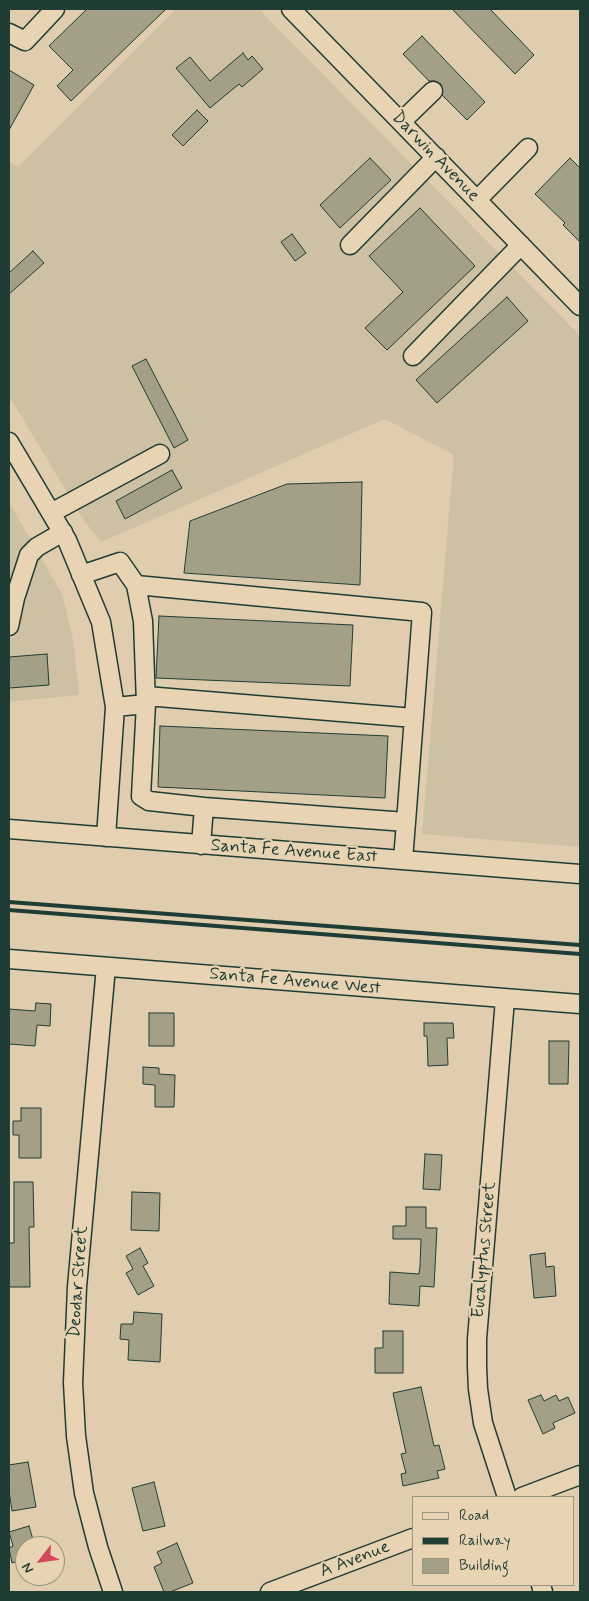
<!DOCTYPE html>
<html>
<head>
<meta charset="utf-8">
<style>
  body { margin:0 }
  #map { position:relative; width:589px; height:1601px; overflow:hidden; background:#e0cdad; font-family:Mynerve,sans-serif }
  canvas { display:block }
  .frame { position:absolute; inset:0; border:10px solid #1f3d34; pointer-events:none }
  .legend { position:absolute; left:412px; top:1496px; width:162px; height:90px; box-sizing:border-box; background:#e8d3b2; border:1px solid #989780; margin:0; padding:6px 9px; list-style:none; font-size:15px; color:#1f3d34 }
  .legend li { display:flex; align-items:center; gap:10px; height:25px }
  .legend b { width:25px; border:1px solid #989780 }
  .north { position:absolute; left:15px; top:1536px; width:50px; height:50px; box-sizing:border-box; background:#e8d3b2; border:1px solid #989780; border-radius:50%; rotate:240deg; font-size:14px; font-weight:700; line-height:20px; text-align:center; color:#1f3d34 }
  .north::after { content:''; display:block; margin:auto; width:18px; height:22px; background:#d1495b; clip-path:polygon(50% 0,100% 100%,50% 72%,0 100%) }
</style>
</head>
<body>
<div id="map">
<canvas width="589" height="1601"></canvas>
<div class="frame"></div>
<ul class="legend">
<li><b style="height:6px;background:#e8d3b2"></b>Road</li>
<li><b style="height:6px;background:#1f3d34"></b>Railway</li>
<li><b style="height:14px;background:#a4a088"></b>Building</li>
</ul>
<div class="north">N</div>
</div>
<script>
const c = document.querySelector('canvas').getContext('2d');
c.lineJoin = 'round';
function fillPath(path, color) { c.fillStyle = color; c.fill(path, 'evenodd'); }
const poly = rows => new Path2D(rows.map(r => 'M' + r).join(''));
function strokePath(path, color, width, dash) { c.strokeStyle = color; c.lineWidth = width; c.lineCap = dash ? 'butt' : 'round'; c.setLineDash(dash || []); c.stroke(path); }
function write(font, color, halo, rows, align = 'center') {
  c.font = font + ' Mynerve,sans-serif'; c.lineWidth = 4.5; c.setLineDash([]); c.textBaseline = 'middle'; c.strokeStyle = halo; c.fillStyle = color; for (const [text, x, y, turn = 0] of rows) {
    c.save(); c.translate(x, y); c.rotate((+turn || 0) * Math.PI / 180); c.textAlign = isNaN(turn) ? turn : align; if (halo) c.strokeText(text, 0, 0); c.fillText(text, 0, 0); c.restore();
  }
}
fillPath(poly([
  [176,9,259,9,580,336,580,847,422,834,454,455,385,419,101,542,85,522,9,396,9,161,18,167],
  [9,502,63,596,73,640,79,695,9,702]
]), '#cec0a2');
const building = poly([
  [87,9,166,9,71,101,57,86,73,70,49,46,87,9],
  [452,9,490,9,534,55,515,74,452,9],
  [422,36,485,102,467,120,442,95,441,84,435,81,429,81,403,54,422,36],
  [243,53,248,60,252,56,263,69,242,87,239,84,210,108,176,68,190,57,210,81,243,53],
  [9,70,34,85,9,130,9,70],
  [197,110,208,121,183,146,172,135,197,110],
  [370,158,391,180,340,228,320,205,370,158],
  [570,158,580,168,580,242,563,225,565,223,535,194,570,158],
  [420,208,475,266,387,350,365,328,403,292,369,256,420,208],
  [292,234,306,253,295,261,281,242,292,234],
  [33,251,44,263,9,294,9,273,33,251],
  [507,297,528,321,437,403,416,380,507,297],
  [146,359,188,440,174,448,132,366,146,359],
  [172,470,182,488,125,519,116,501,172,470],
  [362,482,360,585,184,573,190,521,287,484,362,482],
  [159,616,353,625,350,686,156,678,159,616],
  [47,654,49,685,9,688,9,657,47,654],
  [160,726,388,736,385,798,158,787,160,726],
  [36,1003,51,1004,50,1026,37,1025,35,1046,9,1044,9,1009,35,1011,36,1003],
  [149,1013,174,1013,174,1046,149,1046,149,1013],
  [424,1023,453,1023,454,1038,447,1038,448,1065,428,1066,427,1036,424,1036,424,1023],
  [549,1041,569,1041,568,1084,549,1084,549,1041],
  [143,1067,159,1068,159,1074,175,1075,174,1107,155,1107,155,1085,143,1084,143,1067],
  [21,1108,41,1108,41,1158,19,1158,19,1135,13,1135,13,1121,21,1121,21,1108],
  [425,1154,442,1155,440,1190,423,1189,425,1154],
  [14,1182,33,1182,34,1227,29,1227,30,1287,9,1287,9,1243,14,1243,14,1182],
  [132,1192,160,1193,159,1231,131,1230,132,1192],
  [406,1207,426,1207,426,1228,437,1228,434,1287,420,1286,419,1306,389,1304,390,1272,419,1274,420,1266,421,1239,393,1239,393,1226,406,1226,406,1207],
  [140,1248,148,1263,143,1266,154,1286,138,1295,126,1273,133,1269,126,1256,140,1248],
  [545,1253,546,1267,554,1266,556,1296,534,1298,530,1255,545,1253],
  [134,1312,162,1314,160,1362,128,1360,129,1340,120,1339,121,1324,133,1324,134,1312],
  [383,1331,403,1331,403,1373,375,1373,375,1348,383,1348,383,1331],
  [421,1387,434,1446,439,1445,445,1469,437,1471,439,1478,403,1486,401,1474,406,1473,401,1454,406,1453,393,1393,421,1387],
  [541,1395,544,1401,556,1395,559,1401,568,1397,575,1413,553,1423,555,1428,543,1434,528,1400,541,1395],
  [28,1462,36,1507,12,1511,9,1491,9,1465,28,1462],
  [154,1482,165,1526,143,1531,132,1488,154,1482],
  [29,1526,35,1546,25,1546,25,1559,12,1563,9,1548,13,1546,9,1532,29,1526],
  [177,1543,193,1583,170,1592,164,1592,154,1567,162,1563,157,1552,177,1543]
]);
fillPath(building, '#a4a088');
strokePath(building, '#1f3d34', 1);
const minor = poly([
  [291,9,580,306],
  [9,33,25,41,55,9],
  [401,122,433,91],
  [477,200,528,148],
  [350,245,436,157],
  [413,356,521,245],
  [9,442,67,540,101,622,115,707,106,837],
  [51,513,160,454],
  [81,575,120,562,136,585,143,621,146,704,115,707],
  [136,585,422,612,406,822],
  [9,626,15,598,29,555,37,547,63,532],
  [146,696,414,718],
  [146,704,141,796,149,801,204,807],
  [9,829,580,874],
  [201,845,204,807,406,822,403,860],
  [9,959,580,1004],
  [106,967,77,1287,73,1383,76,1436,84,1493,98,1547,113,1592],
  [505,999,477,1339,477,1367,478,1389,483,1423,507,1497],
  [522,1497,580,1475],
  [541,1585,543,1592],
  [270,1592,413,1538]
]);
strokePath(minor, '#1f3d34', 21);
strokePath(minor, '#e8d3b2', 18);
strokePath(poly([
  [9,902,580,945],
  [9,910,580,954]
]), '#1f3d34', 4);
write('18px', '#1f3d34', '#e8d3b2', [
  ["Darwin Avenue",435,157,46],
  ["Santa Fe Avenue East",294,852,4],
  ["Santa Fe Avenue West",295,982,5],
  ["Eucalyptus Street",485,1250,-85],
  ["Deodar Street",79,1282,-86],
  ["A Avenue",355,1560,-21]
]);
</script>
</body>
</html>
